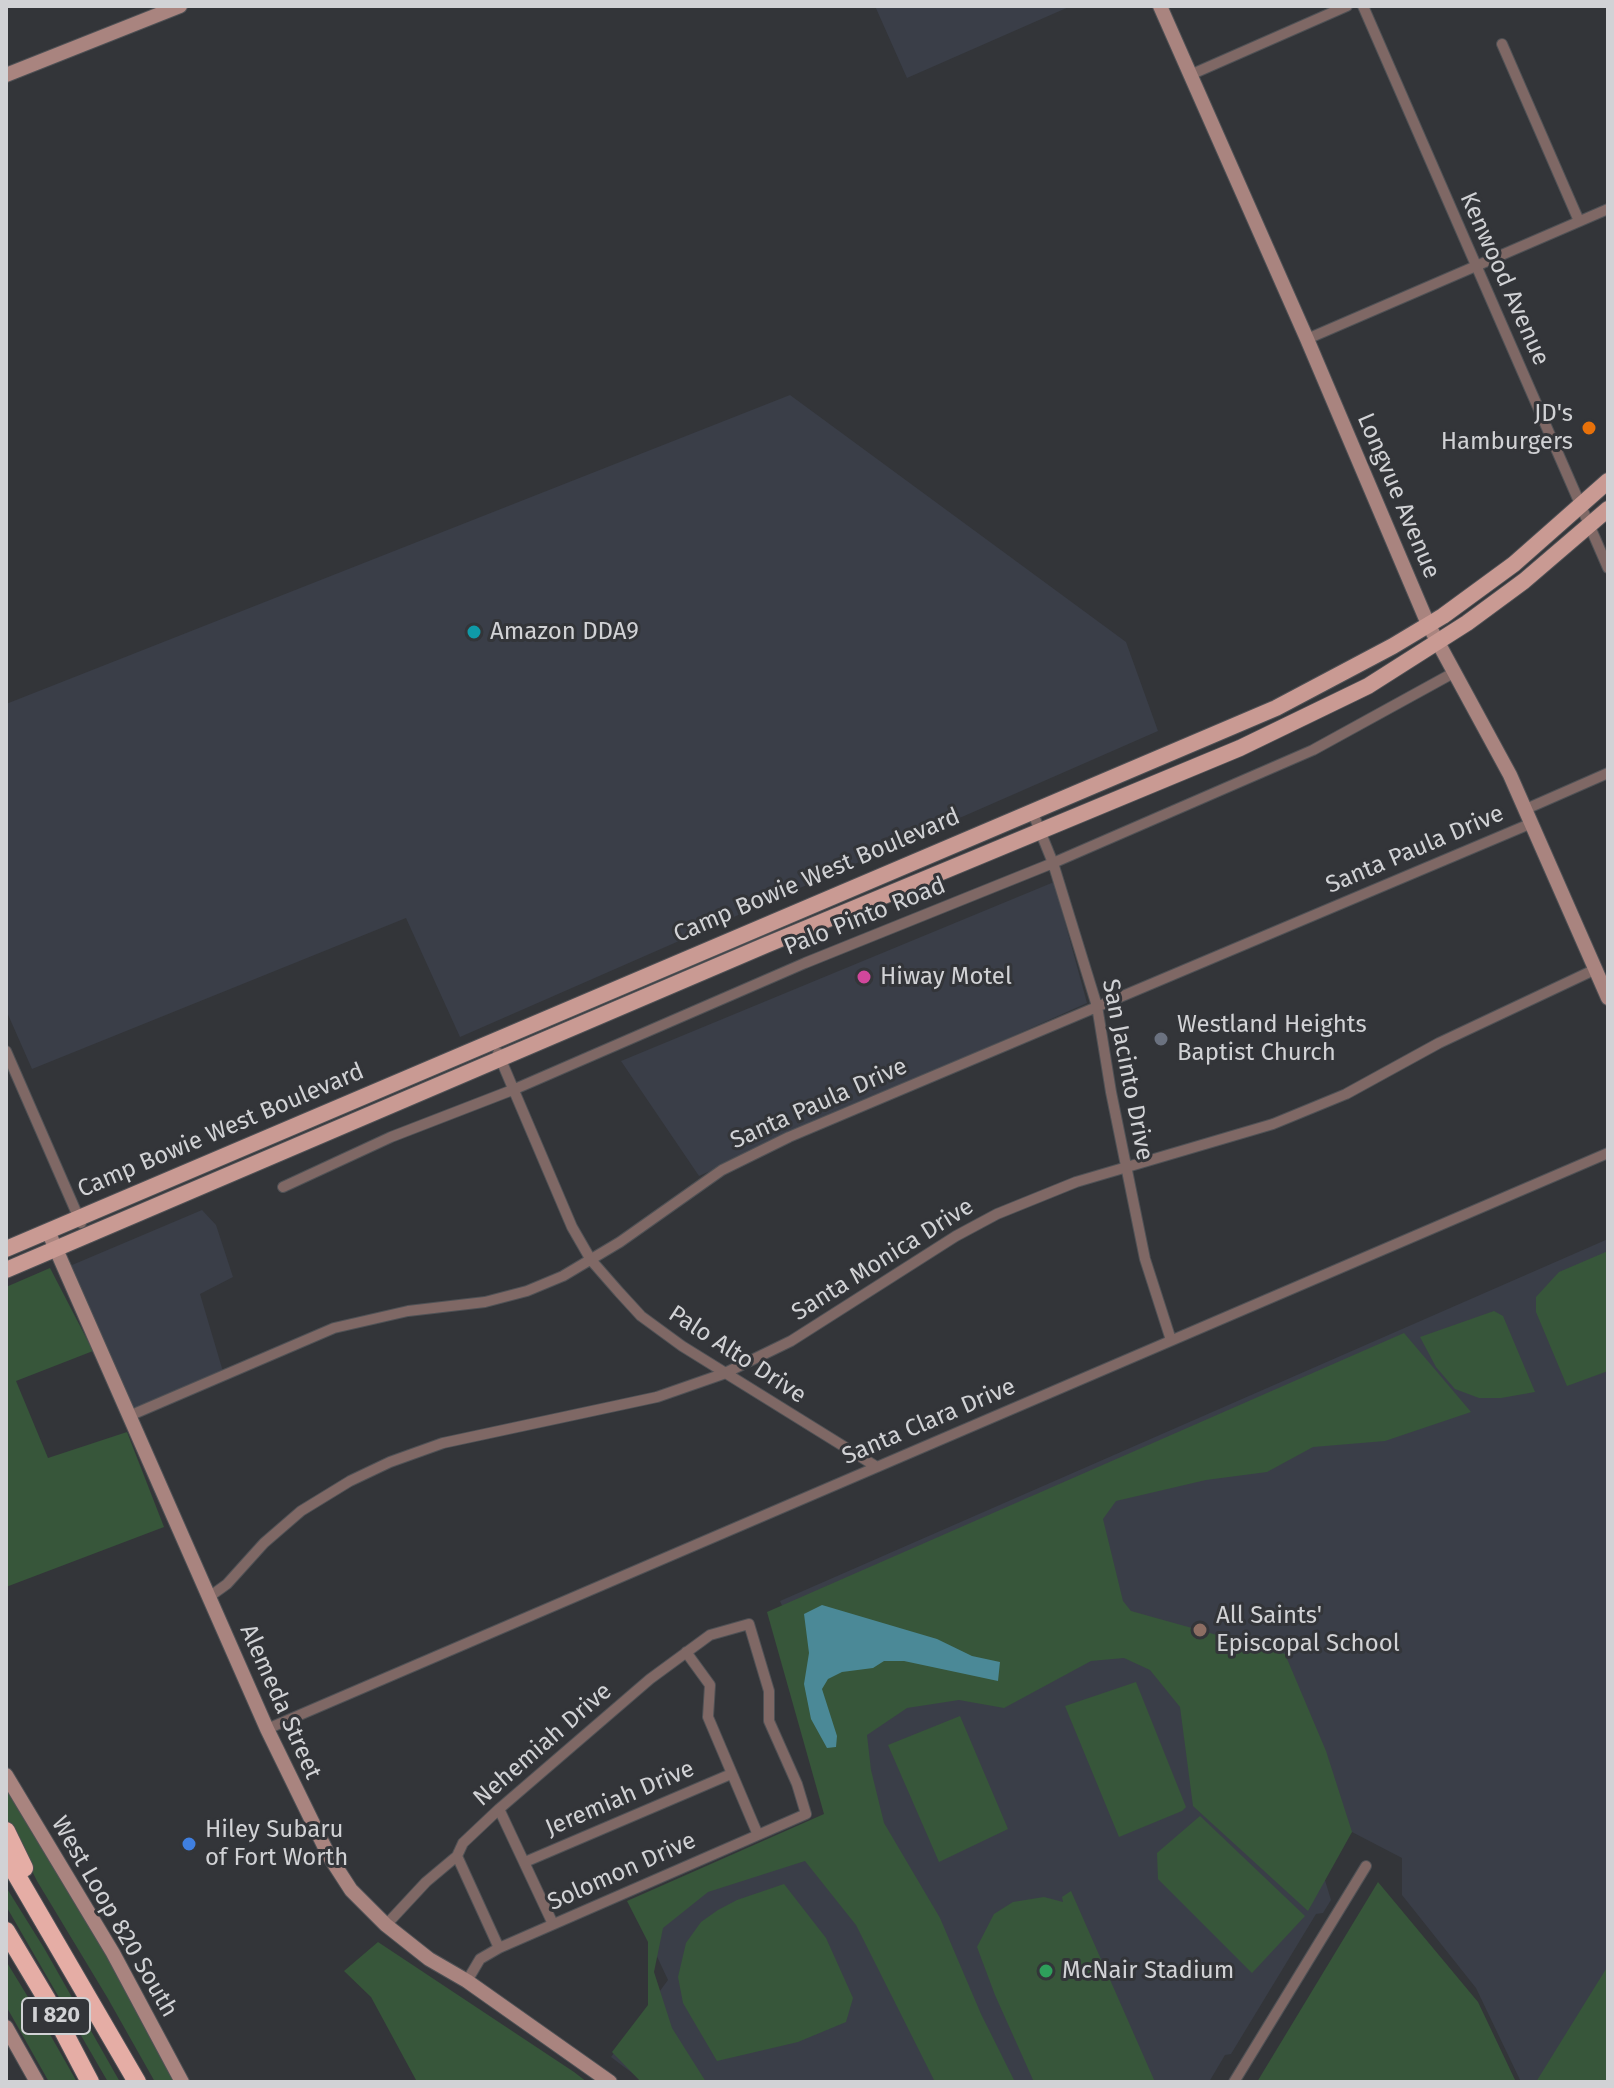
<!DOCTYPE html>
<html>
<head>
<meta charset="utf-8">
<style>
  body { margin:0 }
  #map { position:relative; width:1614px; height:2088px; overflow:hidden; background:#333539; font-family:"Fira Sans",sans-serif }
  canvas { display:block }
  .frame { position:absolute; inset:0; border:8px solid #d1d2d5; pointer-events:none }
</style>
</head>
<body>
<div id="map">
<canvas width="1614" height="2088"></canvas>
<div class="frame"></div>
</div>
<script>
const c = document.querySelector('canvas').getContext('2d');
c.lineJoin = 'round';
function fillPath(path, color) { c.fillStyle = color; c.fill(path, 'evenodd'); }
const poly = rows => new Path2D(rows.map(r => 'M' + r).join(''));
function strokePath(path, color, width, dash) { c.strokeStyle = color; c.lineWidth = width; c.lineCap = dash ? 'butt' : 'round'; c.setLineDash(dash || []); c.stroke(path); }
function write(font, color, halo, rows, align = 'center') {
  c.font = font + ' "Fira Sans",sans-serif'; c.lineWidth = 6; c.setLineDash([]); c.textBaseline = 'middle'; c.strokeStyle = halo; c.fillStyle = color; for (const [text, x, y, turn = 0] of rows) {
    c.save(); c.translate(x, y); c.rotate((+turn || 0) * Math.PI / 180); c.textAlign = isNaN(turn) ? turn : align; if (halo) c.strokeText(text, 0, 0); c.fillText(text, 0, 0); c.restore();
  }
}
fillPath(poly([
  [875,6,1071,6,907,78],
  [790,395,1126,642,1158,731,460,1037,406,918,32,1069,6,1010,6,704],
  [1054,882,1087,1003,699,1176,621,1061],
  [202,1210,216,1225,233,1277,200,1294,224,1375,129,1416,65,1268],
  [1608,1239,1608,2082,1521,2082,1476,1988,1402,1895,1402,1858,1352,1832,1340,1848,1324,1877,1331,1900,1323,1913,1316,1914,1231,2054,1225,2055,1209,2082,644,2082,611,2057,668,1980,632,1903,867,1798,780,1601]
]), '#3a3e48');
fillPath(poly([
  [1608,1251,1608,1371,1567,1386,1536,1312,1536,1297,1559,1272],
  [50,1268,93,1351,16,1381,48,1458,127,1432,164,1527,6,1587,6,1287],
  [1494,1311,1503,1316,1535,1392,1501,1398,1479,1398,1455,1389,1436,1367,1420,1337],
  [1404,1333,1471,1412,1385,1441,1313,1447,1267,1472,1206,1480,1116,1501,1103,1519,1123,1601,1131,1611,1285,1654,1326,1751,1352,1832,1308,1911,1193,1806,1180,1707,1150,1670,1124,1658,1091,1661,1004,1708,959,1700,907,1708,867,1735,871,1770,884,1823,940,1918,981,2014,1015,2082,935,2082,856,1925,805,1861,708,1892,663,1928,654,1972,672,2028,706,2082,641,2082,612,2052,648,2005,648,1942,627,1901,824,1814,767,1612],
  [1136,1682,1186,1807,1182,1811,1119,1837,1065,1706],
  [960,1716,1008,1829,939,1862,888,1745],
  [6,1787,112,1960,177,2082,155,2082,107,1997,37,1881,6,1819],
  [1200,1816,1305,1916,1252,1973,1158,1879,1157,1853],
  [1378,1882,1478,2002,1516,2082,1257,2082],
  [784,1884,826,1938,853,1998,846,2022,798,2042,717,2061,683,2003,678,1977,686,1943,701,1922,718,1910,737,1900],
  [6,1887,44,1948,120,2082,108,2082,6,1906],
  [1071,1891,1155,2082,1034,2082,995,1995,977,1947,994,1914,1013,1902,1044,1897,1063,1902,1062,1897],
  [378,1942,574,2072,587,2082,414,2082,416,2080,371,1997,344,1971],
  [6,1961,39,2015,77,2082,49,2082,6,2006],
  [1606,1969,1608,1971,1608,2082,1536,2082]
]), '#37563a');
fillPath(poly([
  [822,1605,937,1639,972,1656,1000,1662,998,1681,904,1661,884,1661,873,1668,842,1672,828,1679,822,1689,837,1736,836,1747,827,1748,811,1719,804,1684,809,1653,804,1614]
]), '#4b8997');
const street = poly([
  [1363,6,1608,568],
  [1502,44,1579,221],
  [1190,75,1347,6],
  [1307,339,1608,209],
  [1526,809,1608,773],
  [1032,811,1053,863,1097,1006,1111,1092,1145,1259,1171,1340],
  [6,1051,81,1223],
  [498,1053,572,1227,591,1260,619,1292,641,1316,682,1346,877,1467],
  [283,1187,391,1137,515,1089,805,963,1053,863,1313,750,1455,672],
  [129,1416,334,1328,408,1311,485,1302,527,1291,563,1276,620,1242,722,1170,789,1137,1532,823],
  [209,1597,227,1584,264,1543,301,1511,350,1481,390,1462,443,1443,657,1397,723,1374,791,1341,956,1236,997,1214,1076,1182,1273,1124,1346,1094,1439,1043,1596,969],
  [686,1652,710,1685,708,1717,758,1835],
  [267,1729,1608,1153],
  [499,1809,553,1924],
  [457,1856,499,1948],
  [525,1862,731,1774],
  [386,1925,426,1882,457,1856,463,1843,499,1809,650,1679,710,1635,749,1624,769,1691,769,1721,797,1784,806,1814,499,1948,480,1959,467,1981],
  [1234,2082,1366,1866]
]);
const secondary = poly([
  [1160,6,1307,339,1428,624,1510,775,1608,998],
  [6,75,180,6],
  [48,1231,267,1729,329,1856,351,1890,386,1925,429,1959,467,1981,610,2082],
  [6,1775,113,1953,182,2082],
  [6,2027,37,2082]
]);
const primary = poly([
  [6,1249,1276,708,1393,646,1443,616,1514,564,1608,481],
  [6,1270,766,945,1240,748,1368,686,1467,623,1524,581,1608,509]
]);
const highway = poly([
  [6,1831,24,1868],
  [6,1857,137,2082],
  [6,1931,46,1998,90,2082]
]);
strokePath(street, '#4f5155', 12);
strokePath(secondary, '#4f5155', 16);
strokePath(primary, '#4f5155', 18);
strokePath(highway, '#4f5155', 20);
strokePath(street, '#7f6865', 10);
strokePath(secondary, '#a9847f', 14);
strokePath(primary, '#c99a93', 16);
strokePath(highway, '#e5ada5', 18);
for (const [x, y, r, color] of [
  [1589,428,8,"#e8710a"],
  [474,632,8,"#0f9aa8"],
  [864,977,8,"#d1479c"],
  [1161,1039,8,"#6b7280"],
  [1200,1630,8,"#8d6e63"],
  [189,1844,8,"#3f7fe0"],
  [1046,1971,8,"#2e9e5b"]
]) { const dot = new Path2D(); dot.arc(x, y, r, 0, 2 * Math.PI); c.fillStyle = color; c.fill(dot); strokePath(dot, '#333539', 3); }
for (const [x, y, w] of [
  [56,2016,68]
]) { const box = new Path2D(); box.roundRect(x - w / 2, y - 18, w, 36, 6); c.fillStyle = '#333539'; c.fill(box); strokePath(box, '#d1d2d5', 2); }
write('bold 22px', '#d1d2d5', null, [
  ["I 820",56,2016]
]);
write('24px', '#d1d2d5', '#333539', [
  ["Kenwood Avenue",1504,279,66],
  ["Longvue Avenue",1398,496,67],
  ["Santa Paula Drive",1415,850,-23],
  ["Camp Bowie West Boulevard",817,876,-23],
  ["Palo Pinto Road",865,917,-22],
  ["San Jacinto Drive",1127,1070,79],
  ["Santa Paula Drive",819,1104,-24],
  ["Camp Bowie West Boulevard",221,1131,-23],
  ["Santa Monica Drive",883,1260,-32],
  ["Palo Alto Drive",737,1355,33],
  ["Santa Clara Drive",929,1422,-23],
  ["Alemeda Street",280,1702,66],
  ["Nehemiah Drive",543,1745,-41],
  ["Jeremiah Drive",620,1799,-23],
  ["Solomon Drive",622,1872,-24],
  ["West Loop 820 South",114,1917,60]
]);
write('24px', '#d1d2d5', '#333539', [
  ["JD's",1573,414,"right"],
  ["Hamburgers",1573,442,"right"],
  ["Amazon DDA9",490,632],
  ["Hiway Motel",880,977],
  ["Westland Heights",1177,1025],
  ["Baptist Church",1177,1053],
  ["All Saints'",1216,1616],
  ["Episcopal School",1216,1644],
  ["Hiley Subaru",205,1830],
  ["of Fort Worth",205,1858],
  ["McNair Stadium",1062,1971]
], 'left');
</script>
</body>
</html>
